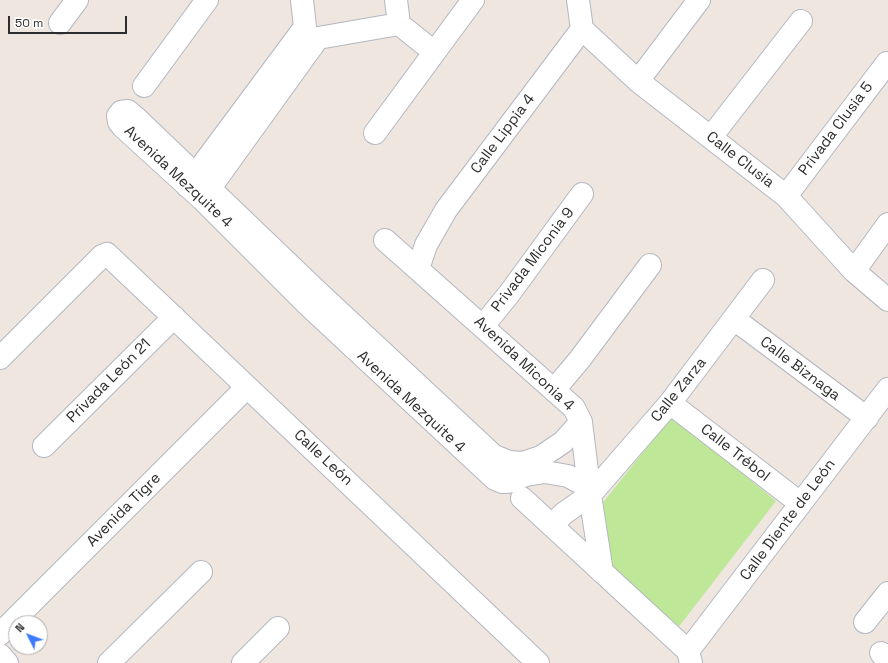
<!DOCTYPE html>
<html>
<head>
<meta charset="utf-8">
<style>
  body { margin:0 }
  #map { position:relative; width:888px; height:663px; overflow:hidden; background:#efe6df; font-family:"Space Grotesk",sans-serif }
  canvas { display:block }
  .north { position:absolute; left:8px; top:615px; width:40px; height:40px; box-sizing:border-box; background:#fff; border:1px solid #ababab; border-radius:50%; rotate:312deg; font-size:11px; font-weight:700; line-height:16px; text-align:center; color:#2d2d2d }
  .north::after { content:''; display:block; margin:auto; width:14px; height:18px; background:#3c7bff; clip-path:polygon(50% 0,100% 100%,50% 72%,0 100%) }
  .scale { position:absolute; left:8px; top:16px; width:119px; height:18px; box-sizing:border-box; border:2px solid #2d2d2d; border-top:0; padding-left:5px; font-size:12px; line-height:14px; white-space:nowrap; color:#2d2d2d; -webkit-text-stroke:3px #fff; paint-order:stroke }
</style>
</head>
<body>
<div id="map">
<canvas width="888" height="663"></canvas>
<div class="north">N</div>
<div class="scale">50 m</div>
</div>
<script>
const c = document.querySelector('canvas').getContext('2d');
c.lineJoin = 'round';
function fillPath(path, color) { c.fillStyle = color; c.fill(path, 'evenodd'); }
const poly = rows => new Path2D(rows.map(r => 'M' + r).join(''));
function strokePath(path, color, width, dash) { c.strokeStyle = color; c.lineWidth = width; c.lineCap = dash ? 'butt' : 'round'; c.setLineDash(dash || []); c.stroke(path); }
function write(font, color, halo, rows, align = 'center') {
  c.font = font + ' "Space Grotesk",sans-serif'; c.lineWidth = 4; c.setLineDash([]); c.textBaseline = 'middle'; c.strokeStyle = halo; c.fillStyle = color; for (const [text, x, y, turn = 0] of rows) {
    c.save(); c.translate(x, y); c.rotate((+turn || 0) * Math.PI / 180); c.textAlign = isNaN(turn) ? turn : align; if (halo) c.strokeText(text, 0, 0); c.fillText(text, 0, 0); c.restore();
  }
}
fillPath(poly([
  [672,416,776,501,677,629,608,573,597,510]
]), '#bee898');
const minor = poly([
  [396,0,399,24],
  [60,23,77,0],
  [399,24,434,52],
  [582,29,638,81,786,196,854,271,888,300],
  [638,81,699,0],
  [144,86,207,0],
  [375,133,473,0],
  [711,137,801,21],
  [187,186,305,27,302,0],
  [786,196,887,63],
  [202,199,318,38,399,24],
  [385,240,574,408,581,422,590,495,602,572],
  [418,269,426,245,446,210,582,29,578,0],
  [854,271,888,224],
  [734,319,867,418],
  [483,326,509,294,582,194],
  [0,358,102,256,107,254,538,663],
  [554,390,580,359,650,265],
  [670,403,800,503],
  [581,422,563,442,541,457,523,463,509,462,494,456,320,294,135,117,128,111,121,112,118,116,119,122,122,126,202,199,309,306,495,479,502,482,508,482,526,475,545,472,568,476,589,487],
  [44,446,174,317],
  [522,498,688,651,691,663],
  [552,526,563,514,590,495,670,403,763,280],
  [865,622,888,593],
  [0,634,247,387],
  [688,651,888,389],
  [881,653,888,661],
  [0,655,7,663],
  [109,663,201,572],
  [243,663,278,628]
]);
strokePath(minor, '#b3b7c1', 24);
strokePath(minor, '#fff', 22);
write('15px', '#2d2d2d', '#fff', [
  ["Privada Clusia 5",836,129,-53],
  ["Calle Lippia 4",503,134,-53],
  ["Calle Clusia",740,160,38],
  ["Avenida Mezquite 4",178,177,43],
  ["Privada Miconia 9",533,260,-53],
  ["Avenida Miconia 4",524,364,43],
  ["Calle Biznaga",800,369,37],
  ["Privada León 21",109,381,-45],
  ["Calle Zarza",679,390,-51],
  ["Avenida Mezquite 4",411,402,43],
  ["Calle Trébol",735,453,38],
  ["Calle León",323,458,43],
  ["Avenida Tigre",124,510,-45],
  ["Calle Diente de León",788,520,-53]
]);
</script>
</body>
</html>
